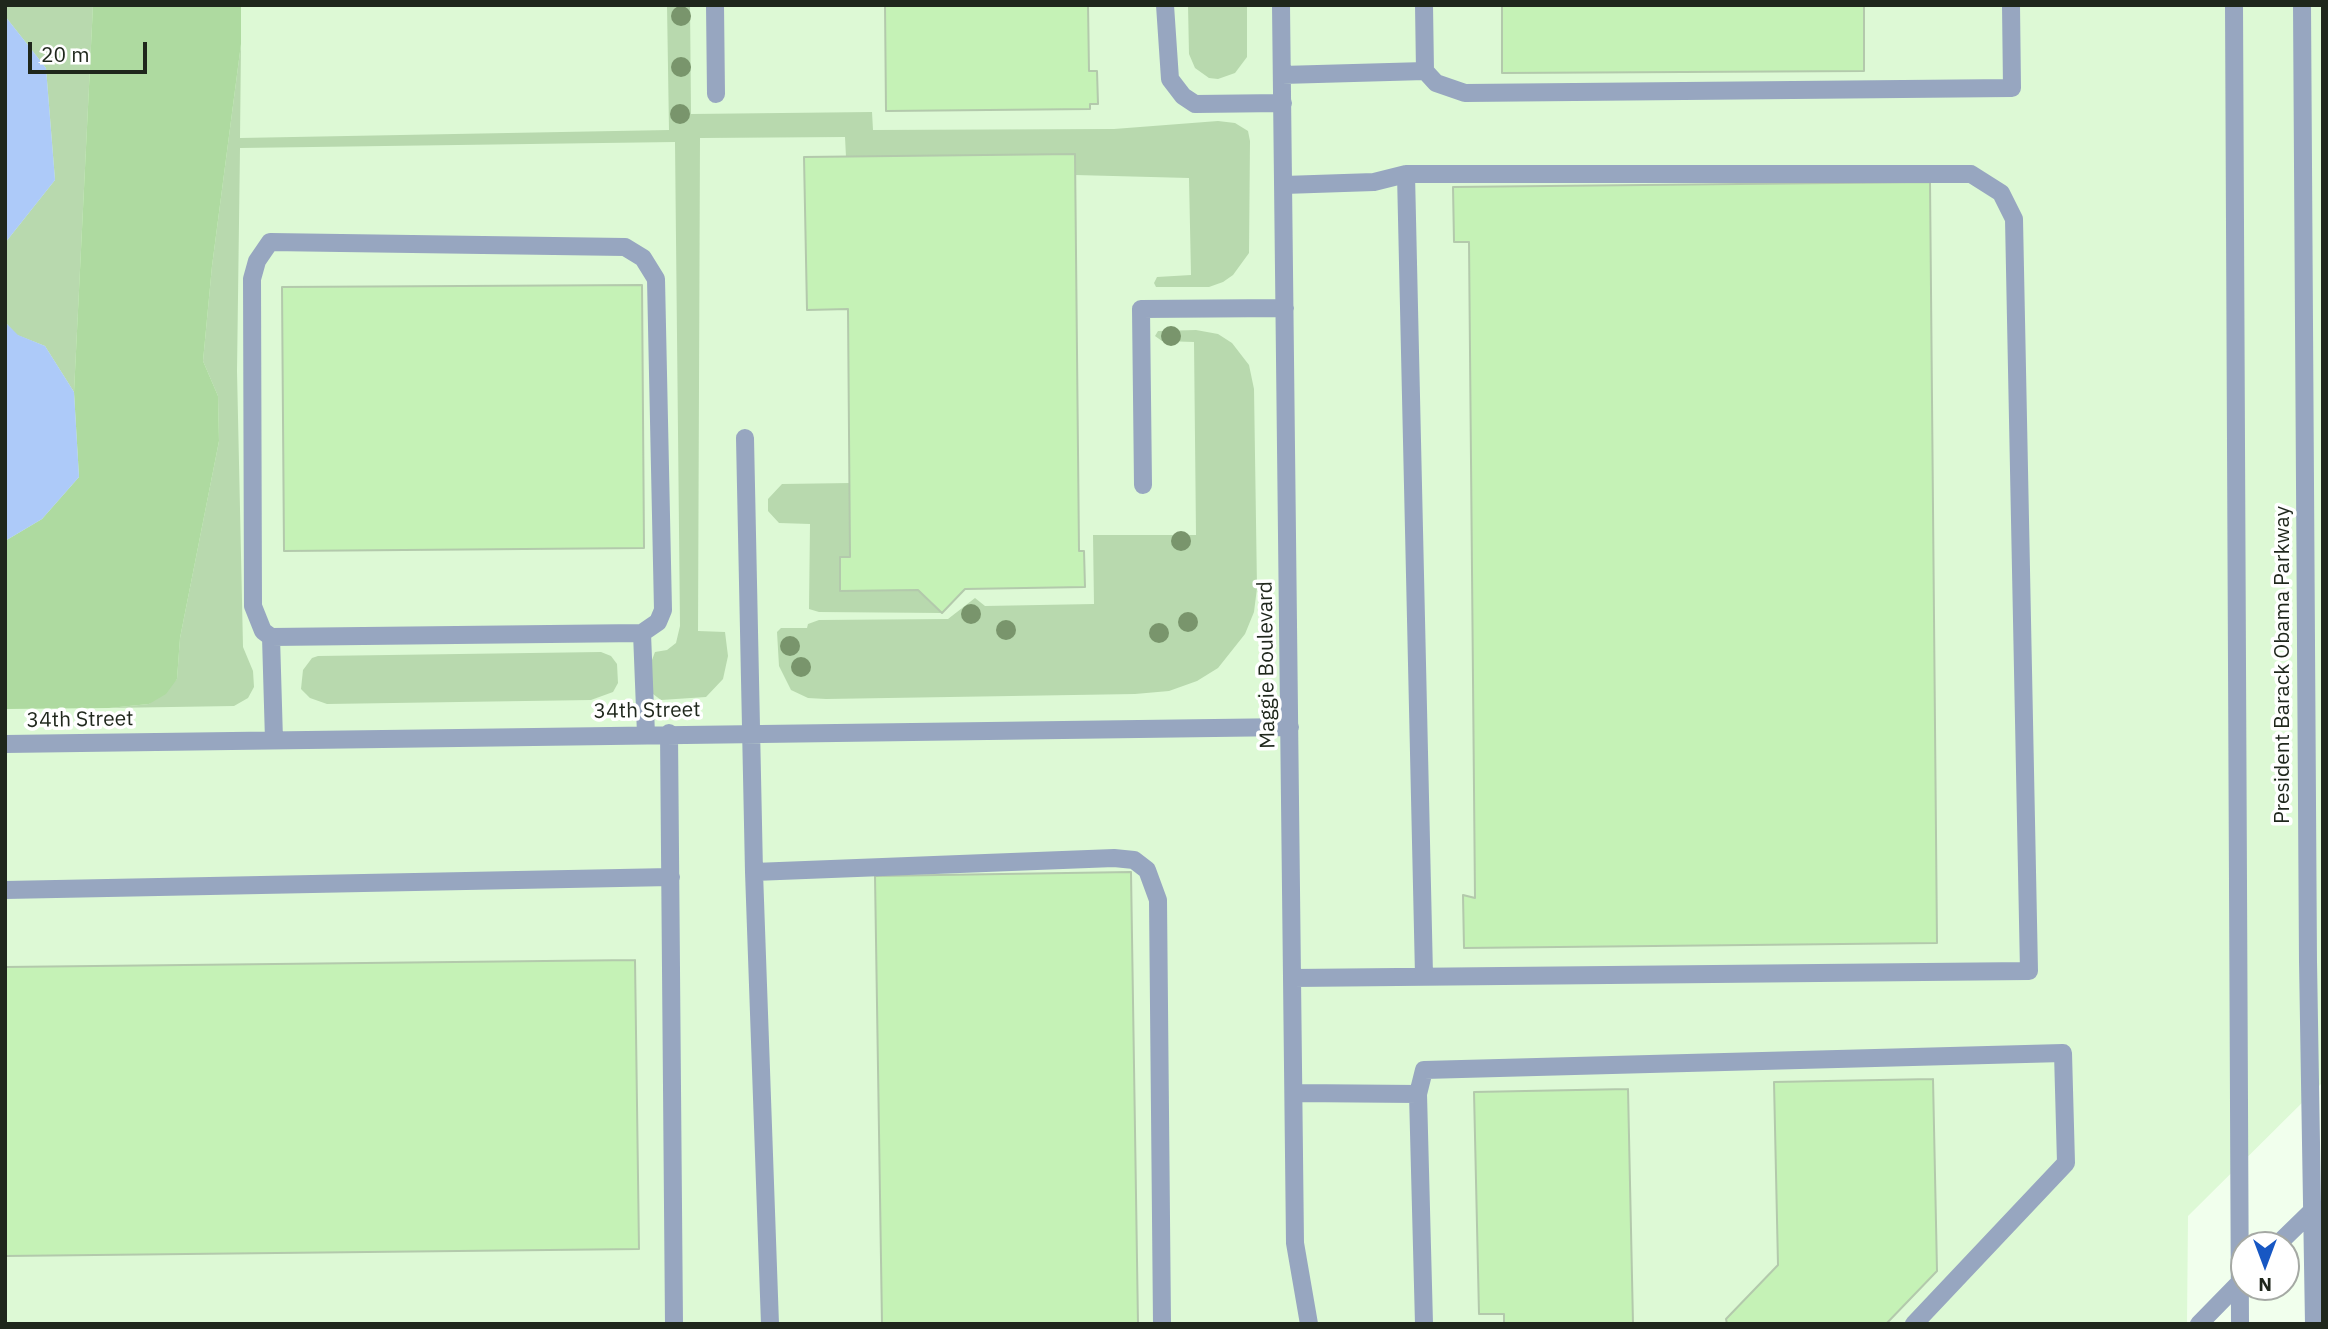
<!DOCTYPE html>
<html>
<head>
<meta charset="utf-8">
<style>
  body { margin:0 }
  #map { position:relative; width:2328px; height:1329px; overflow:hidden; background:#f1ffed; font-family:"IBM Plex Sans",sans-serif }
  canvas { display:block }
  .frame { position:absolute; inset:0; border:7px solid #1f271c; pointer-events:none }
  .north { position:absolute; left:2230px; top:1231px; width:70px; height:70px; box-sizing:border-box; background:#fff; border:2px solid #a5a9a4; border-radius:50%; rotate:180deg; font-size:19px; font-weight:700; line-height:28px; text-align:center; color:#1f271c }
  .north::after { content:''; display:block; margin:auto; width:24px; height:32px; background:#1757c3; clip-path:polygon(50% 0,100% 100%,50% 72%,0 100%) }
  .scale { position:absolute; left:28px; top:42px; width:119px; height:32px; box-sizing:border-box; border:4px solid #1f271c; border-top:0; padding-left:9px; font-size:21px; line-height:24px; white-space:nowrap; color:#1f271c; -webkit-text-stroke:5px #fff; paint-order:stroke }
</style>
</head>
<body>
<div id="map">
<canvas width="2328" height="1329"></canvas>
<div class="frame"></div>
<div class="north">N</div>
<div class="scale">20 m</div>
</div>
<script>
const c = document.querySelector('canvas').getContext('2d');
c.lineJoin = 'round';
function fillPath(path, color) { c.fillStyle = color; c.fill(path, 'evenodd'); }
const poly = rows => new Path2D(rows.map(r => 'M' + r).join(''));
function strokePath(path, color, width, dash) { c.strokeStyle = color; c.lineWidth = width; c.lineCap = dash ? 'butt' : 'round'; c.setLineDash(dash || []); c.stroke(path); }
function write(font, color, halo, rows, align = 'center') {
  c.font = font + ' "IBM Plex Sans",sans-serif'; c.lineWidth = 7; c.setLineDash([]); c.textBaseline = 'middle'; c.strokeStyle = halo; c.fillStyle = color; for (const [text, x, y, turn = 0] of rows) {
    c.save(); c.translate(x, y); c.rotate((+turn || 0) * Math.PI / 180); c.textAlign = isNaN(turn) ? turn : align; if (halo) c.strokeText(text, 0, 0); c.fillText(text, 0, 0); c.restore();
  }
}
fillPath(poly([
  [5,5,2323,5,2323,1082,2188,1216,2187,1324,5,1324]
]), '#ddf9d5');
fillPath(poly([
  [5,5,93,5,74,392,45,346,17,335,5,322,5,243,55,180,46,68,5,16],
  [667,5,690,5,691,114,872,112,873,130,1114,129,1218,121,1235,123,1248,131,1250,141,1249,253,1233,275,1223,282,1209,287,1156,287,1154,283,1157,277,1191,275,1189,178,1075,175,846,157,845,137,700,138,698,631,725,632,728,656,723,679,706,697,661,700,653,694,650,683,652,660,655,652,667,650,676,643,680,626,675,142,240,148,237,371,243,647,253,671,254,687,248,698,234,706,109,708,149,704,177,679,180,638,219,441,218,396,203,361,212,266,241,44,240,138,669,130],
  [1188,5,1247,5,1247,57,1235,73,1218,79,1209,78,1195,68,1189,54],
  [1196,330,1218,334,1232,343,1249,365,1254,389,1257,588,1254,612,1245,634,1218,668,1197,681,1169,691,1135,694,826,699,808,698,791,690,779,666,777,632,781,628,807,628,808,624,819,620,948,619,975,598,985,606,1094,604,1093,535,1196,535,1194,342,1162,341,1155,336,1158,331],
  [851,483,850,557,840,558,840,591,918,590,942,613,819,612,809,609,810,524,779,523,768,511,768,499,782,484],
  [601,652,611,656,617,664,618,683,613,692,591,700,327,704,310,698,301,689,303,670,312,658,318,656]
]), '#b8d9ae');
fillPath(poly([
  [93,5,241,5,241,44,212,266,203,361,218,396,219,441,180,638,177,679,166,694,149,704,109,708,5,709,5,541,42,519,79,477,74,392]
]), '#aedaa0');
fillPath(poly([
  [5,16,46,68,55,180,5,243],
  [5,322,18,335,45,346,74,392,79,477,42,519,5,541]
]), '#adcaf9');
const building = poly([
  [885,5,1088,5,1089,71,1097,71,1098,104,1090,104,1090,109,886,111,885,5],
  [1502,5,1864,5,1864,71,1502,73,1502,5],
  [1075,154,1079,551,1084,551,1085,587,965,589,942,613,918,590,840,591,840,557,850,557,848,309,807,310,804,157,1075,154],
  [1930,182,1937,943,1464,948,1463,895,1475,898,1469,242,1454,242,1453,187,1930,182],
  [642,285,644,548,284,551,282,287,642,285],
  [1131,872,1138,1324,882,1324,875,876,1131,872],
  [635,960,639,1249,5,1256,5,967,635,960],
  [1933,1079,1937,1271,1886,1324,1727,1324,1726,1319,1778,1265,1774,1082,1933,1079],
  [1628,1089,1633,1324,1504,1324,1504,1314,1479,1314,1474,1092,1628,1089]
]);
fillPath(building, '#c5f2b6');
strokePath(building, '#b3c9ac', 2);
strokePath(poly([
  [715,5,716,94],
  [1165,5,1170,79,1183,96,1195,104,1283,103],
  [1281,5,1295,1243,1309,1324],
  [1424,5,1425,71,1436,83,1465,93,2012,88,2011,5],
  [2234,5,2240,1324],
  [2302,5,2308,961,2314,1324],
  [1282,75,1425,71],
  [1406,174,1424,975],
  [1284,185,1374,182,1406,174,1971,174,2001,193,2014,219,2029,971,1293,978],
  [270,242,625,247,643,258,656,279,663,610,658,622,642,633,271,637,263,631,253,606,252,279,257,261,270,242],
  [745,438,754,872,770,1324],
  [1143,485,1141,309,1285,308],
  [642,633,646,734],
  [271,637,274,740],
  [669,733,674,1324],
  [5,744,1290,727],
  [754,872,1114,858,1134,860,1147,870,1158,900,1162,1324],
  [5,890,671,877],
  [1294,1093,1418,1094,1424,1070,2063,1053,2066,1163,1914,1324],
  [1418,1094,1424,1324],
  [2277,1245,2315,1208],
  [2199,1324,2244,1278]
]), '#97a6c0', 18);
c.fillStyle = '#79956c';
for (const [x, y] of [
  [681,16],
  [681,67],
  [680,114],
  [1171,336],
  [1181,541],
  [971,614],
  [1188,622],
  [1006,630],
  [1159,633],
  [790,646],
  [801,667]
]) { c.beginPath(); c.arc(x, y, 10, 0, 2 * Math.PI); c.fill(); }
write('21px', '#1f271c', '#fff', [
  ["Maggie Boulevard",1267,665,-91],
  ["President Barack Obama Parkway",2283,665,-90],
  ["34th Street",647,711,-1],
  ["34th Street",80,720,-1]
]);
</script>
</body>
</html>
